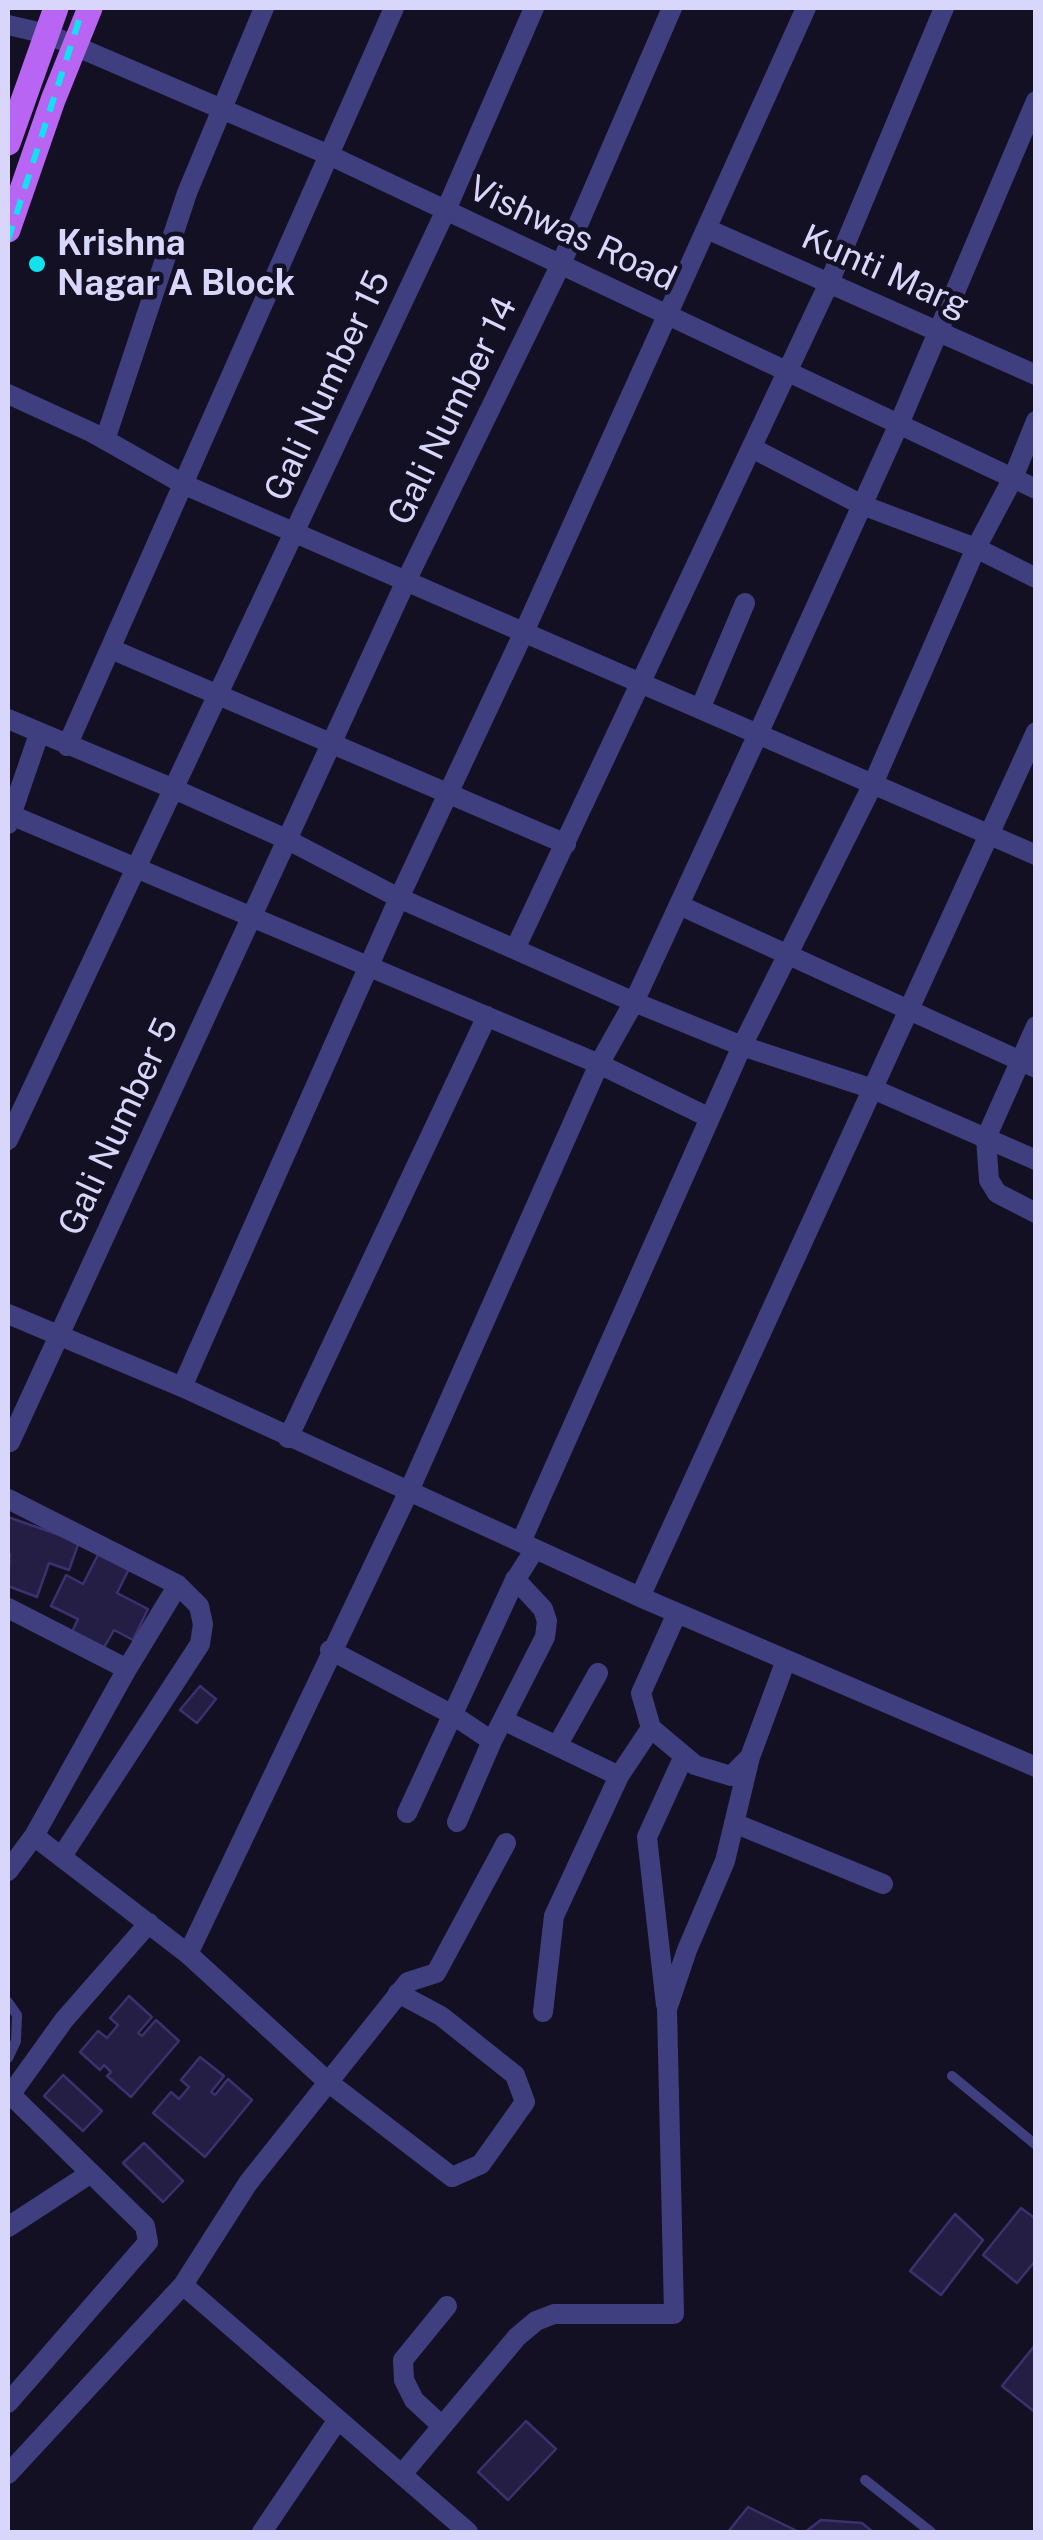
<!DOCTYPE html>
<html>
<head>
<meta charset="utf-8">
<style>
  body { margin:0 }
  #map { position:relative; width:1043px; height:2540px; overflow:hidden; background:#131024; font-family:"Public Sans",sans-serif }
  canvas { display:block }
  .frame { position:absolute; inset:0; border:10px solid #d9d6fc; pointer-events:none }
</style>
</head>
<body>
<div id="map">
<canvas width="1043" height="2540"></canvas>
<div class="frame"></div>
</div>
<script>
const c = document.querySelector('canvas').getContext('2d');
c.lineJoin = 'round';
function fillPath(path, color) { c.fillStyle = color; c.fill(path, 'evenodd'); }
const poly = rows => new Path2D(rows.map(r => 'M' + r).join(''));
function strokePath(path, color, width, dash) { c.strokeStyle = color; c.lineWidth = width; c.lineCap = dash ? 'butt' : 'round'; c.setLineDash(dash || []); c.stroke(path); }
function write(font, color, halo, rows, align = 'center') {
  c.font = font + ' "Public Sans",sans-serif'; c.lineWidth = 9; c.setLineDash([]); c.textBaseline = 'middle'; c.strokeStyle = halo; c.fillStyle = color; for (const [text, x, y, turn = 0] of rows) {
    c.save(); c.translate(x, y); c.rotate((+turn || 0) * Math.PI / 180); c.textAlign = isNaN(turn) ? turn : align; if (halo) c.strokeText(text, 0, 0); c.fillText(text, 0, 0); c.restore();
  }
}
const building = poly([
  [8,1517,79,1542,69,1570,49,1563,37,1597,8,1586,10,1554,8,1553,8,1517],
  [100,1551,130,1567,117,1593,148,1609,133,1640,114,1630,102,1651,70,1636,78,1619,51,1606,66,1575,83,1584,100,1551],
  [200,1686,216,1699,197,1723,180,1710,200,1686],
  [129,1996,152,2017,138,2033,142,2036,156,2020,179,2041,131,2097,107,2076,111,2072,104,2065,100,2070,80,2052,98,2031,107,2038,118,2025,110,2018,129,1996],
  [200,2057,224,2076,211,2092,215,2095,228,2079,252,2100,205,2157,153,2113,171,2092,179,2099,189,2087,181,2080,200,2057],
  [63,2075,102,2111,83,2131,44,2096,63,2075],
  [144,2143,183,2181,163,2202,123,2163,144,2143],
  [1021,2208,1036,2219,1036,2260,1017,2283,983,2255,1021,2208],
  [955,2214,983,2240,941,2295,910,2271,955,2214],
  [1036,2344,1036,2413,1002,2386,1036,2344],
  [526,2421,556,2449,508,2500,478,2472,526,2421],
  [748,2507,799,2532,728,2532,748,2507],
  [821,2520,862,2523,873,2532,805,2532,821,2520]
]);
fillPath(building, '#241e44');
strokePath(building, '#3b316e', 2.5);
strokePath(poly([
  [8,2002,17,2015,16,2041,8,2058],
  [952,2076,1036,2145],
  [865,2480,931,2532]
]), '#3f3f80', 10);
strokePath(poly([
  [8,25,47,34,329,155,1036,489],
  [707,229,1036,375],
  [8,394,93,433,185,485,1036,855],
  [105,440,187,193,264,8],
  [752,448,862,505,976,548,1036,578],
  [111,649,566,844],
  [700,709,745,603],
  [8,719,174,789,286,839,399,898,634,1002,742,1046,873,1089,1036,1160],
  [67,746,394,8],
  [11,815,599,1064,710,1118],
  [8,824,39,734],
  [679,905,1036,1068],
  [515,949,829,283,944,8],
  [1036,1026,986,1138,989,1180,997,1193,1036,1213],
  [8,1140,446,210,534,8],
  [8,1314,182,1387,640,1597,1036,1767],
  [182,1387,399,898,524,632,806,8],
  [288,1438,487,1016],
  [10,1442,406,581,561,264,672,8],
  [8,1499,178,1585,199,1606,203,1624,200,1644,62,1856],
  [521,1542,742,1046,873,784,976,548,1013,478,1036,421],
  [640,1597,1036,732],
  [8,1608,127,1669],
  [677,1613,641,1693,651,1728,695,1765,731,1776,750,1757,786,1660],
  [330,1650,453,1715,492,1741],
  [503,1720,619,1776,554,1916,543,2012],
  [557,1746,598,1673],
  [619,1776,651,1728],
  [407,1813,514,1582,535,1549],
  [457,1822,492,1741,545,1637,547,1621,543,1609,515,1579],
  [734,1823,883,1884],
  [34,1836,188,1954,328,2082,452,2177,481,2164,525,2102,515,2075,441,2016,398,1993],
  [8,1871,34,1836,127,1669,178,1585],
  [188,1954,409,1491,599,1064,634,1002,758,734,899,424,1036,101],
  [666,2005,647,1837,684,1756],
  [8,2098,64,2020,149,1923],
  [8,2227,91,2173],
  [183,2285,468,2532],
  [8,2403,148,2242,145,2226,10,2094],
  [442,2426,414,2400,404,2380,403,2360,447,2306],
  [403,2473,517,2337,536,2321,554,2314,674,2314,667,2009,687,1950,725,1861,750,1757],
  [8,2474,183,2285,248,2183,408,1982,436,1973,506,1843],
  [262,2532,337,2421]
]), '#3f3f80', 20);
strokePath(poly([
  [8,143,56,8],
  [8,230,53,100,90,8]
]), '#b865f4', 25);
strokePath(poly([
  [8,240,83,8]
]), '#11e2ee', 6, [15, 12]);
for (const [x, y, r, color] of [
  [37,264,10,"#11e2ee"]
]) { const dot = new Path2D(); dot.arc(x, y, r, 0, 2 * Math.PI); c.fillStyle = color; c.fill(dot); strokePath(dot, '#131024', 4); }
write('35px', '#d9d6fc', '#131024', [
  ["Vishwas Road",572,234,25],
  ["Kunti Marg",885,272,24],
  ["Gali Number 15",328,386,-65],
  ["Gali Number 14",453,411,-64],
  ["Gali Number 5",119,1127,-65]
]);
write('bold 35px', '#d9d6fc', '#131024', [
  ["Krishna",57,244],
  ["Nagar A Block",57,284]
], 'left');
</script>
</body>
</html>
